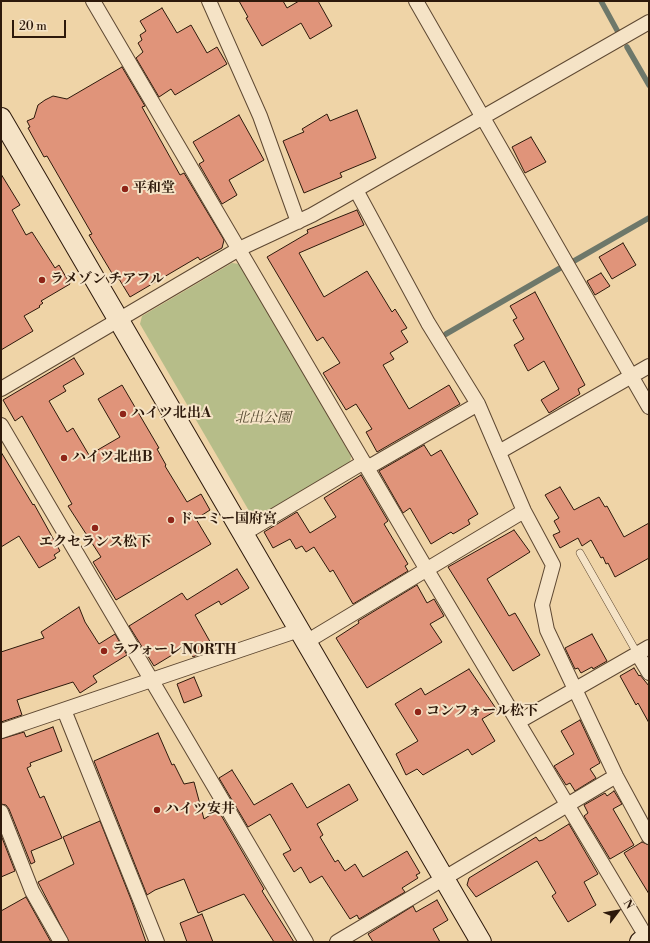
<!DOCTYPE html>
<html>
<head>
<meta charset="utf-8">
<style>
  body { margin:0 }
  #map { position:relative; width:650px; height:943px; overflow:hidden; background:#efd4a7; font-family:"Libre Bodoni",serif }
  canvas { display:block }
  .frame { position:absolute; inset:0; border:2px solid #2d190b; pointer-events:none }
  .north { position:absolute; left:598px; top:891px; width:40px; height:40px; -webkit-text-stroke:3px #f5e3c6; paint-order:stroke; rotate:58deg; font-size:11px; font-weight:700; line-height:16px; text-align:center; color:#2d190b }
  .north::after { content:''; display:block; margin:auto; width:14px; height:18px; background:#2d190b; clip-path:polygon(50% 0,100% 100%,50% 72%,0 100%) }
  .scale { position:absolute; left:12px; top:20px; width:54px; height:18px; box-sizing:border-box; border:2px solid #2d190b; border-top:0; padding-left:5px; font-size:12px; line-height:14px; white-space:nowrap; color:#2d190b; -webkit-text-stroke:3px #f5e3c6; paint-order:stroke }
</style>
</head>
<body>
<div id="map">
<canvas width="650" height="943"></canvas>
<div class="frame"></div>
<div class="north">N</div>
<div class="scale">20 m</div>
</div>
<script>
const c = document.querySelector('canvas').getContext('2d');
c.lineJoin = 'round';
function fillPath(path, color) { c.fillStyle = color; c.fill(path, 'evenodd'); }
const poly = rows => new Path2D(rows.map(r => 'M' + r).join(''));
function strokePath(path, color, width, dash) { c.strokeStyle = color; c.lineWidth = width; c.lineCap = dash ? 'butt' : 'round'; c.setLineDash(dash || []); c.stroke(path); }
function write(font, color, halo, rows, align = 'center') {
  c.font = font + ' "Libre Bodoni","Noto Serif JP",serif'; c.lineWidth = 4; c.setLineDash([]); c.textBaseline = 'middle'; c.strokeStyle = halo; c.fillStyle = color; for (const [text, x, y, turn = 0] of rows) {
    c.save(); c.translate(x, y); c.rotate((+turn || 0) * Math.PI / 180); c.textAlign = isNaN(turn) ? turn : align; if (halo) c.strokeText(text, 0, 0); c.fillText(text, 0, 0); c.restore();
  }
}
fillPath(poly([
  [232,263,240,264,351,456,350,464,259,517,252,516,140,324,142,316]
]), '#b6bd89');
strokePath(poly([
  [601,1,618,32],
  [627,47,649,85],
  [574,261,649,218],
  [446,334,562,267]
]), '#6e786a', 5.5);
const building = poly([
  [239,1,283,1,287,8,299,1,318,1,332,26,310,39,301,23,262,46,246,18,248,17,239,1],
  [162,8,177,33,191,25,207,53,217,47,227,64,175,95,171,89,159,97,136,58,143,52,138,43,142,40,140,35,146,31,140,21,162,8],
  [122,67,145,106,142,107,180,175,184,173,224,240,222,248,200,260,198,257,130,297,119,279,116,280,89,235,92,234,47,156,44,157,28,128,30,127,27,121,34,118,38,105,45,100,53,96,67,99,122,67],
  [357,110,376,158,340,173,342,177,304,193,283,141,299,134,304,132,302,129,327,114,330,121,357,110],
  [239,115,264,160,229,180,237,195,222,204,199,164,204,161,193,142,239,115],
  [531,137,546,162,525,173,512,147,531,137],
  [1,174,20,205,12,210,26,235,32,232,55,268,59,265,70,284,41,301,43,303,39,306,40,307,24,316,33,331,1,350,1,174],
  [357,210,364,225,299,253,324,297,367,271,392,312,395,309,407,328,401,331,408,342,390,353,394,359,383,365,409,409,449,385,460,404,377,452,366,432,372,429,356,404,346,410,323,373,340,363,323,337,317,341,267,257,308,233,307,230,357,210],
  [623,243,636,265,612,279,599,257,623,243],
  [601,273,610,286,595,295,587,281,601,273],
  [535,292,585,385,578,389,580,394,549,413,541,400,559,389,544,361,528,371,514,345,524,339,513,320,517,318,510,306,535,292],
  [74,358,84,374,63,386,66,391,49,401,67,432,73,428,89,455,120,437,98,399,122,385,159,448,157,449,166,465,165,466,187,502,201,494,210,510,196,519,211,544,116,600,93,562,101,557,68,506,72,504,22,416,15,421,3,400,74,358],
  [424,445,431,456,441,450,478,514,468,520,470,524,453,534,451,532,431,544,410,508,403,513,379,471,424,445],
  [1,452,33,505,34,504,60,551,54,555,56,558,39,568,19,536,1,547,1,452],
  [361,475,388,521,384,524,408,564,405,566,408,571,353,604,333,570,330,572,314,547,306,552,302,546,296,549,290,539,273,548,264,532,297,512,310,533,336,517,324,498,361,475],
  [560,487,574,510,599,497,605,507,607,506,624,537,649,523,649,558,615,577,608,563,606,564,603,557,601,558,591,540,582,546,578,538,560,548,553,535,560,532,554,521,559,518,545,495,560,487],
  [514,530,530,552,487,579,509,616,515,613,540,655,513,671,448,567,514,530],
  [237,569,249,588,221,605,219,601,195,615,213,647,193,657,187,646,154,666,129,626,182,593,187,600,237,569],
  [417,585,427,603,434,599,444,616,430,624,442,642,367,688,336,638,359,623,358,621,417,585],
  [79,607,85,622,99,644,115,634,127,655,93,676,97,682,80,693,73,682,17,700,22,715,1,722,1,652,44,638,41,632,79,607],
  [592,634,607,661,593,669,592,667,581,673,578,668,575,669,565,648,592,634],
  [634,668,639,676,640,675,649,686,649,723,638,703,636,705,620,676,634,668],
  [469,669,497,710,482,719,495,741,472,755,468,749,423,775,417,769,406,775,396,754,418,741,395,704,421,688,425,695,469,669],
  [194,677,202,696,184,703,177,684,194,677],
  [580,720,600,763,590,769,596,778,575,791,570,783,566,785,554,766,574,754,561,731,580,720],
  [53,727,62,751,30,763,31,766,27,768,40,798,44,796,62,838,31,851,35,862,31,864,9,809,6,805,1,804,1,739,24,732,26,737,53,727],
  [158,733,172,765,174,764,184,784,194,782,204,819,218,810,264,889,262,891,294,942,274,942,244,894,198,913,184,879,155,890,147,895,94,761,158,733],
  [232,770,254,805,292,783,307,808,349,784,358,800,317,824,323,835,320,837,335,862,338,860,345,871,355,864,363,877,407,851,420,873,416,875,418,878,402,888,405,892,359,919,357,915,350,919,322,876,310,883,301,867,294,872,283,854,291,850,270,814,248,827,219,778,232,770],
  [614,791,622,804,613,809,634,845,610,859,584,816,588,813,584,805,605,793,607,796,614,791],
  [100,821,132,902,146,942,69,942,38,882,74,864,63,837,100,821],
  [569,824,598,874,584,882,596,905,568,922,552,896,556,893,537,861,476,897,467,885,469,878,536,837,539,841,543,840,569,824],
  [1,835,15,871,1,877,1,835],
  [642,842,649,845,649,894,624,853,642,842],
  [26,897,51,942,1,942,1,911,26,897],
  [437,900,448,920,433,929,440,942,373,942,368,934,413,906,416,912,437,900],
  [202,914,213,942,187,942,180,923,202,914]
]);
fillPath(building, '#e0947a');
strokePath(building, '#2d190b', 1);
const lane = poly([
  [580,553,637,653]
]);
const street = poly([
  [93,1,427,570,647,938],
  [209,1,260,116,298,222],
  [416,1,649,407],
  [356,190,428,323,478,404,524,511,553,565,542,605,547,630,616,776,649,837],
  [1,389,239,249,312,215,649,22],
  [1,425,306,942],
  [499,452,649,366],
  [367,468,478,404],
  [243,534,364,462],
  [306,642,524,511],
  [637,653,649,673],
  [64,710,157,942],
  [518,722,649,647],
  [1,731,299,630],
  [1,812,32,891,61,942],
  [337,942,616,776]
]);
const secondary = poly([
  [1,118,481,942],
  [640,942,649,936]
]);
strokePath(lane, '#5e4832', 8);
strokePath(street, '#5e4832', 16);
strokePath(secondary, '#2d190b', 22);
strokePath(lane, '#f5e3c6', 7);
strokePath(street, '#f5e3c6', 14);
strokePath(secondary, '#f5e3c6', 20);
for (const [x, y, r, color] of [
  [125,189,4,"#8f2418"],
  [42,280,4,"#8f2418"],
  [123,414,4,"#8f2418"],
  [64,458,4,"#8f2418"],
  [171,520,4,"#8f2418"],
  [95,528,4,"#8f2418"],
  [104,651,4,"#8f2418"],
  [418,712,4,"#8f2418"],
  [157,810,4,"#8f2418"]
]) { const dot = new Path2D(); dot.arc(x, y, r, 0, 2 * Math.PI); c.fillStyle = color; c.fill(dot); strokePath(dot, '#f5e3c6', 1.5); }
write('bold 14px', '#2d190b', '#f5e3c6', [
  ["平和堂",133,189],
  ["ラメゾン チアフル",50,280],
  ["ハイツ北出A",131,414],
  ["ハイツ北出B",72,458],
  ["ドーミー国府宮",179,520],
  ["エクセランス松下",95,543,"center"],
  ["ラフォーレNORTH",112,651],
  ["コンフォール松下",426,712],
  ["ハイツ安井",165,810]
], 'left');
write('italic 14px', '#564a31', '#f5e3c6', [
  ["北出公園",263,419]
]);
</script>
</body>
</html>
